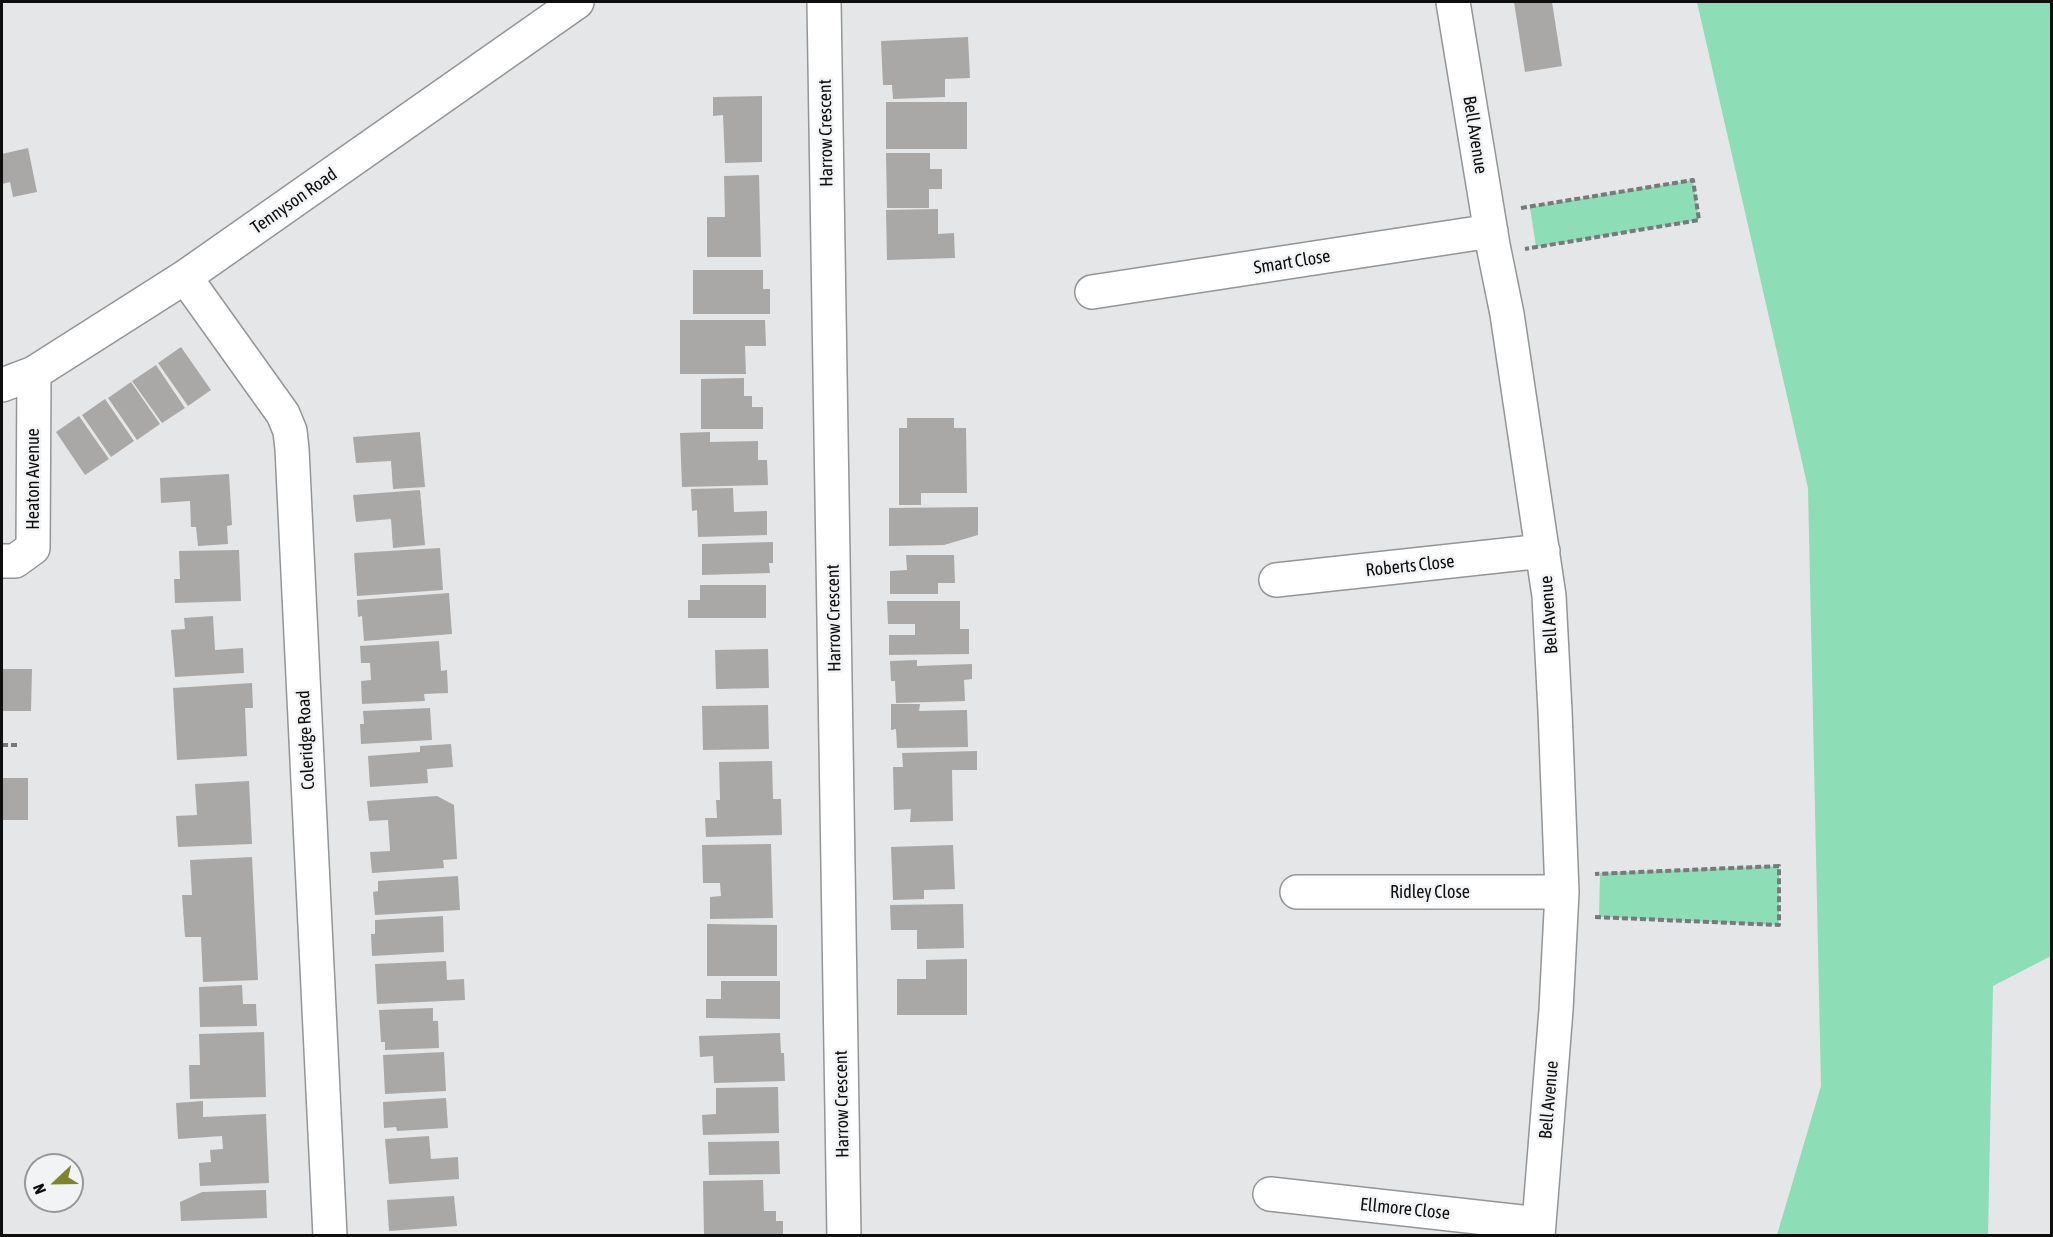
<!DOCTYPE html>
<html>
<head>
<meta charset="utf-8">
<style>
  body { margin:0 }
  #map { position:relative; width:2053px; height:1237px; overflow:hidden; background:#e4e6e7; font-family:"Asap Condensed",sans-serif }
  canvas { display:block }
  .frame { position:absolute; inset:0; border:3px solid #0e0e0f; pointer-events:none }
  .north { position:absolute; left:24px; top:1153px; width:60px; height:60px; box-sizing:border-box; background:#f2f3f5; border:2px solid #979799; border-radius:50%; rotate:248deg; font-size:16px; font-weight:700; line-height:24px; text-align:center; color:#0e0e0f }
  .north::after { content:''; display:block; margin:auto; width:21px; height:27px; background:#7d832e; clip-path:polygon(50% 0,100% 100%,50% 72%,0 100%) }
</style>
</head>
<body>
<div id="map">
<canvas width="2053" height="1237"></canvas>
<div class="frame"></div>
<div class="north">N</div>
</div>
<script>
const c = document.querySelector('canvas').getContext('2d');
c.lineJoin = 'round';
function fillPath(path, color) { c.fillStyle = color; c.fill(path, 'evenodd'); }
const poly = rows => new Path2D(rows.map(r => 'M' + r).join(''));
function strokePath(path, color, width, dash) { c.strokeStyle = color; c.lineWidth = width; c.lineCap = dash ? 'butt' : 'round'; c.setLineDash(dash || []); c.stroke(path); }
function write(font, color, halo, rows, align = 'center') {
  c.font = font + ' "Asap Condensed",sans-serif'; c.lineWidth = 5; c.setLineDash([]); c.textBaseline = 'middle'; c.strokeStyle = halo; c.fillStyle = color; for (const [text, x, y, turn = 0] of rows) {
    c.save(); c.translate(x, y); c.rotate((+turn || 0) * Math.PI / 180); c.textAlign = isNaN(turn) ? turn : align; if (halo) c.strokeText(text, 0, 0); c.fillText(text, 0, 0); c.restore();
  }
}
fillPath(poly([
  [1697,2,2051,2,2051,956,1993,986,1988,1235,1777,1235,1821,1086,1808,488],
  [1693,180,1699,220,1536,247,1530,207],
  [1779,866,1779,925,1599,917,1600,873]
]), '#8dddb7');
fillPath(poly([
  [1514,2,1552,2,1562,66,1525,72],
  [968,37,970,78,945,79,945,97,893,99,892,85,883,85,881,41],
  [762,96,762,162,725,163,723,115,713,116,713,97],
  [886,102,967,102,967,149,886,149],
  [28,148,37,192,13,197,10,182,2,184,2,154],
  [886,153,930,153,930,169,942,169,942,189,929,189,929,208,887,208],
  [759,175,761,257,707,257,707,217,725,217,724,176],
  [938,209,938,234,954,233,955,258,887,260,886,210],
  [693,270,763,270,763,289,770,289,770,314,693,314],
  [680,320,765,320,766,346,745,346,746,374,680,374],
  [181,347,211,390,188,406,158,363],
  [156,365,185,408,162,423,132,381],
  [744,378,744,396,752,396,752,407,763,407,763,429,701,429,701,379],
  [131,382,160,424,137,440,108,398],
  [105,399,134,441,111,457,82,415],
  [79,416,109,459,85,475,56,432],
  [907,418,954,418,954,428,966,428,967,493,921,493,921,505,899,505,899,428,907,428],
  [420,432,425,487,393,489,391,461,356,463,353,437],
  [710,432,710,442,758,441,758,460,767,460,768,485,682,487,680,433],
  [229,474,232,525,227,526,228,544,198,546,196,527,191,527,190,501,161,503,160,478],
  [733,488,734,512,767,511,767,535,698,537,697,510,692,511,691,489],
  [420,490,425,545,393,548,391,519,356,522,353,495],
  [978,507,978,535,944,545,889,546,889,508],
  [773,542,773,563,769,563,770,573,702,575,702,544],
  [440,548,443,590,357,596,354,553],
  [239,550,241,601,175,603,174,579,180,579,179,551],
  [906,555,954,555,955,583,938,583,938,594,890,594,890,571,907,570],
  [700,585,766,585,766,618,688,618,688,600,700,600],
  [449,593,452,634,364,641,362,616,358,617,357,600],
  [887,601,960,601,960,629,969,629,969,654,889,655,889,635,915,635,915,624,888,624],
  [213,616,215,650,243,648,244,673,175,677,171,630,185,629,184,618],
  [439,641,441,671,447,670,448,693,424,694,425,701,362,704,361,681,371,680,370,663,361,663,360,646],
  [768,649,769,688,716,689,715,650],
  [917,660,917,666,972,664,972,679,964,680,965,701,896,703,895,681,891,681,890,661],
  [2,669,32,669,31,711,2,711],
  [252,683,253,708,245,708,247,756,177,760,173,688],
  [891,704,920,704,919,711,967,710,968,747,897,748,896,729,891,730],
  [768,705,769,749,703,750,702,706],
  [430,708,432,740,361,744,360,724,364,724,363,711],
  [451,744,453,767,427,769,428,783,370,787,368,756,420,752,420,746],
  [977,751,977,770,952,770,953,821,910,822,911,809,894,810,893,767,903,767,902,753],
  [772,761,773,799,781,799,782,835,706,837,705,818,717,818,716,800,720,800,719,762],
  [2,778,28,778,28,820,2,820],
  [249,781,252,844,178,847,176,816,197,815,195,784],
  [437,796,454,805,457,859,443,860,444,868,372,873,370,852,390,851,388,820,369,821,367,801],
  [771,844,773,918,710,919,710,897,721,896,720,883,703,883,702,845],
  [953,845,955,889,924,890,924,899,893,900,891,847],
  [252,857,258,980,203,982,201,937,185,937,182,895,192,895,190,860],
  [458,876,460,910,375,915,373,892,378,891,378,881],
  [963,904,964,948,917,949,917,930,891,930,890,905],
  [443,916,444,952,372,956,371,934,375,934,375,920],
  [707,924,777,925,777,976,707,976],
  [967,959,967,1015,897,1015,897,979,926,979,926,960],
  [446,961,447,980,464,979,465,1000,377,1004,375,964],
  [721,981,780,981,780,1019,706,1018,706,999,721,999],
  [242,985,243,1004,256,1004,257,1026,200,1027,199,987],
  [433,1008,433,1021,438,1021,439,1048,385,1050,385,1042,381,1042,379,1010],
  [264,1032,266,1097,190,1099,189,1065,200,1065,199,1034],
  [780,1033,781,1053,784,1053,785,1081,714,1083,713,1056,700,1057,699,1036],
  [444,1052,446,1091,385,1094,383,1055],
  [778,1087,779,1133,703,1135,702,1115,716,1114,716,1088],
  [446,1098,448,1128,397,1131,396,1127,384,1128,383,1102],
  [203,1101,203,1117,266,1114,269,1183,200,1186,199,1163,211,1162,210,1150,223,1149,222,1136,178,1139,176,1103],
  [429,1136,431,1159,458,1157,459,1179,389,1184,385,1139],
  [779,1141,780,1174,709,1175,708,1142],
  [763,1180,764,1211,776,1211,776,1221,783,1221,783,1236,704,1236,703,1181],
  [266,1190,267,1218,181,1221,180,1202,202,1192],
  [454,1196,457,1226,389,1231,387,1200]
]), '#a9a8a6');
const minor = poly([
  [824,2,844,1236],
  [1453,2,1493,245,1507,314,1549,596,1555,711,1562,892,1556,1010,1538,1236],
  [185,277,283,414,290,431,292,449,330,1236],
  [1092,292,1491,231],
  [2,385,34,373,185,277,577,2],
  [2,561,15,561,33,548,34,373],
  [1276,580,1543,551],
  [1297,892,1562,892],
  [1270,1194,1539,1224]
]);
strokePath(minor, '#949596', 36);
strokePath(poly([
  [1521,208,1693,180,1699,220,1525,249],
  [2,745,19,745],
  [1595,917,1779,925,1779,866,1595,874]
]), '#78797a', 4, [6, 3]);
strokePath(minor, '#fff', 33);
write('18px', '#0e0e0f', '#f2f3f5', [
  ["Harrow Crescent",826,133,-91],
  ["Bell Avenue",1475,135,81],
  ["Tennyson Road",294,201,-35],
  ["Smart Close",1292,262,-9],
  ["Heaton Avenue",33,479,-90],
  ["Roberts Close",1410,566,-6],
  ["Bell Avenue",1549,615,-94],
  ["Harrow Crescent",834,618,-91],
  ["Coleridge Road",306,740,-93],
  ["Ridley Close",1430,892],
  ["Bell Avenue",1549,1100,-85],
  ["Harrow Crescent",842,1104,-91],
  ["Ellmore Close",1405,1209,6]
]);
</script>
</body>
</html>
